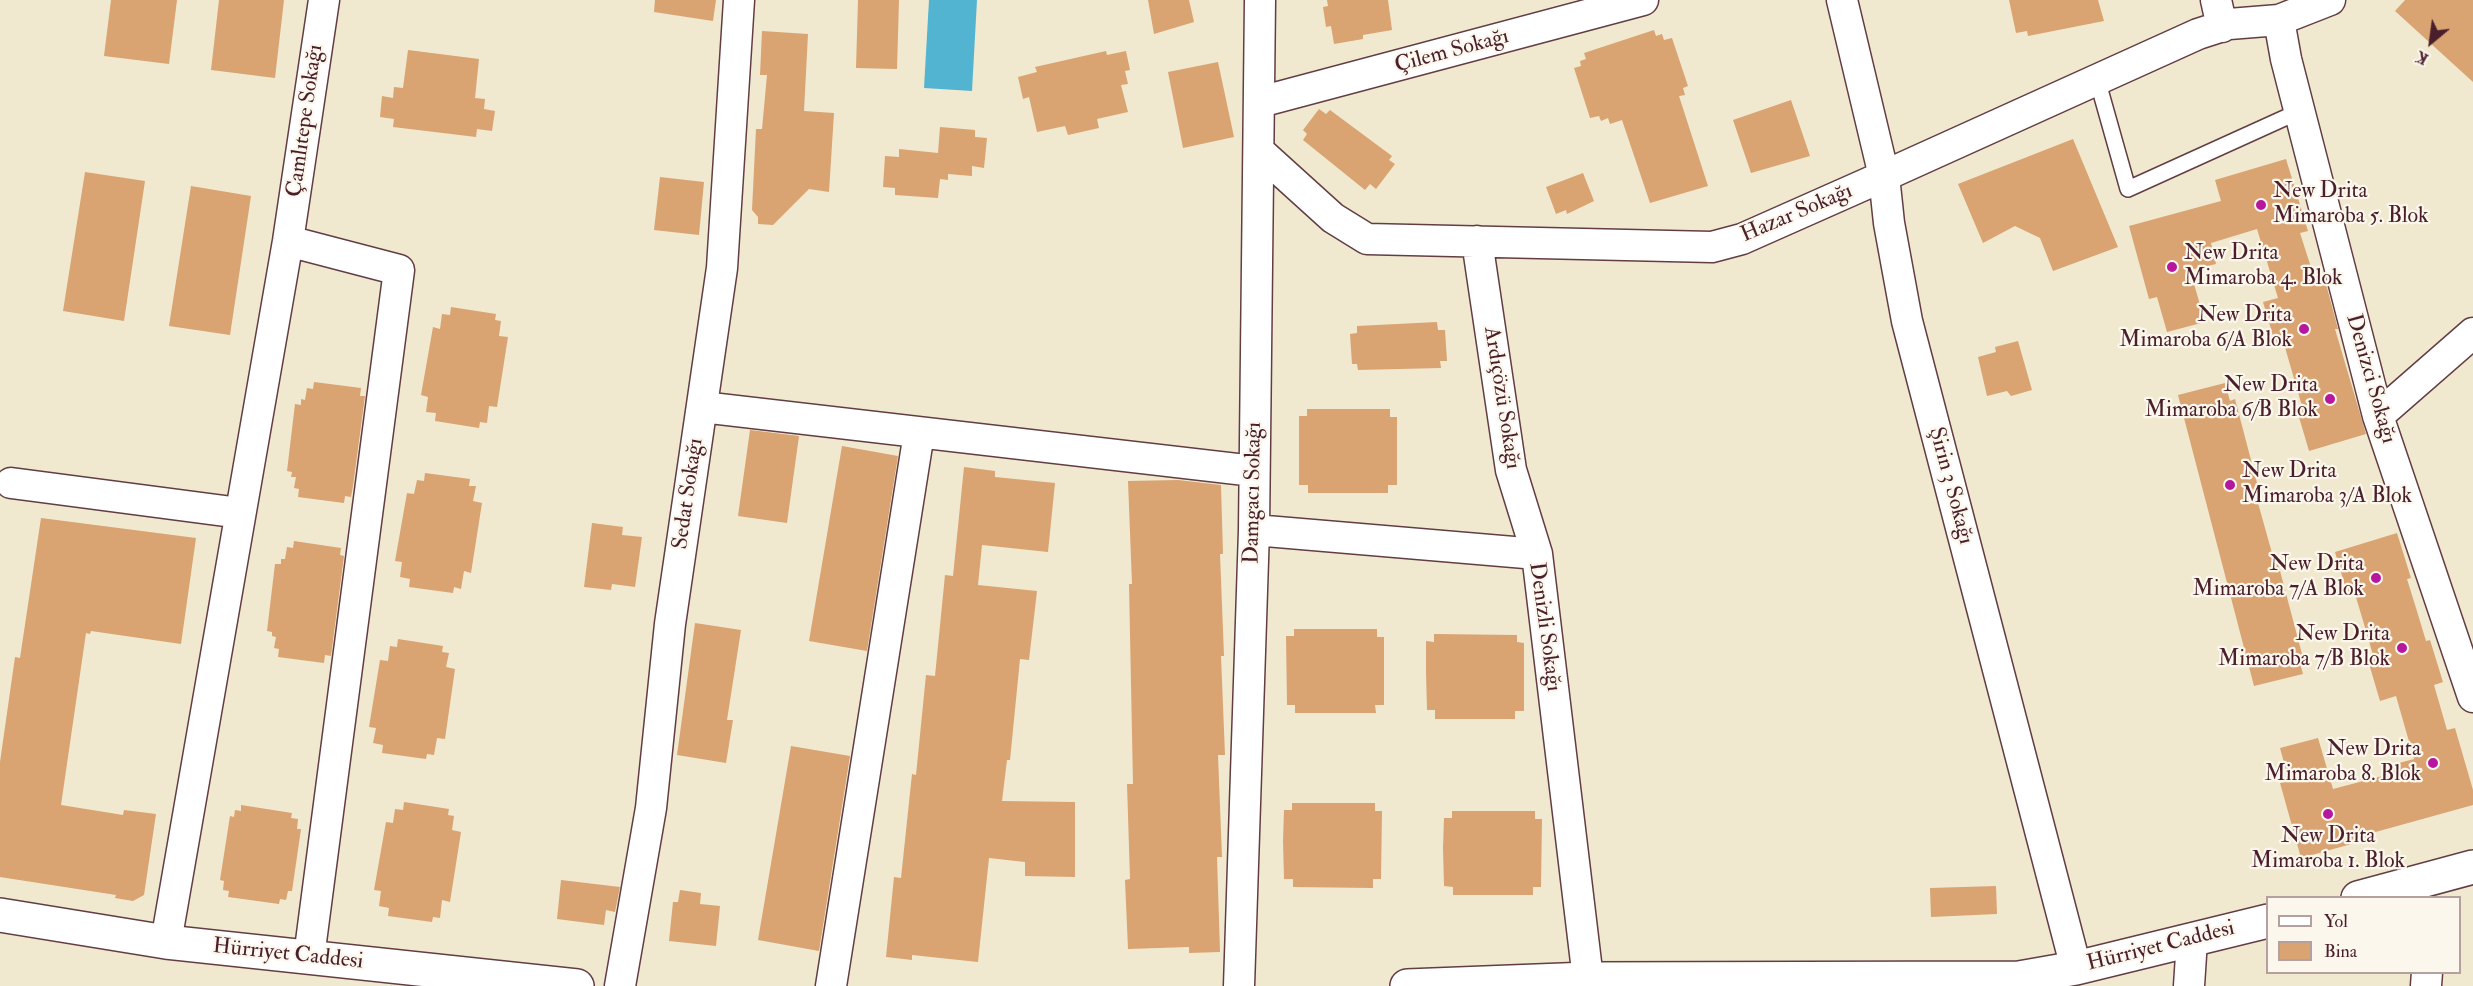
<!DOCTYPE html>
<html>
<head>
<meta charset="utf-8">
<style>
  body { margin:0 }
  #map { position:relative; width:2473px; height:986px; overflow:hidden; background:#f0e9cf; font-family:"IM FELL Double Pica",serif }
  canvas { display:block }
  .legend { position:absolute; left:2266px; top:896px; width:195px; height:78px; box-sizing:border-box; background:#fbf7ec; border:2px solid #b4a19f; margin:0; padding:8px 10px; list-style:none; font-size:18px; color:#4a1f2b }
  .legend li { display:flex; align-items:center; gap:12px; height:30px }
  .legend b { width:30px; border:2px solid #b4a19f }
  .north { position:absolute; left:2401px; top:12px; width:60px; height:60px; -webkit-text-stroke:4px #fbf7ec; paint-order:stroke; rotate:209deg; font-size:16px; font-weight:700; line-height:24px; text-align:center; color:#4a1f2b }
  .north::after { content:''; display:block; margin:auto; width:21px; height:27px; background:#4a1f2b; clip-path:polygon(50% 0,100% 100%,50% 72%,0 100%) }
</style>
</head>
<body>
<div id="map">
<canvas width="2473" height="986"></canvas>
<ul class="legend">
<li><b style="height:8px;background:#fff"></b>Yol</li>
<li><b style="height:16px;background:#d9a372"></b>Bina</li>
</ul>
<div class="north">K</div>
</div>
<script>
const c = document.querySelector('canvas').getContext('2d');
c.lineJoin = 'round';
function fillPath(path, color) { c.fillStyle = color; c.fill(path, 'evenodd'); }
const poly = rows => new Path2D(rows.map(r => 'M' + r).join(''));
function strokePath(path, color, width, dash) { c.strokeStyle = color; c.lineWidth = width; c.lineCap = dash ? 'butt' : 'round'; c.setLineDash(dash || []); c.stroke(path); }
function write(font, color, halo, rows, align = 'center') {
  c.font = font + ' "IM FELL Double Pica",serif'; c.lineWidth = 4.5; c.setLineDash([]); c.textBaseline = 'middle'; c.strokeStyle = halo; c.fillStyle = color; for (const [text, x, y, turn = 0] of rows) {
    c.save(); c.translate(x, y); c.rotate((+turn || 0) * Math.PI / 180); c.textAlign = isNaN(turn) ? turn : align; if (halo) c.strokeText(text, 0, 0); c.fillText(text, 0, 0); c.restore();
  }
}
fillPath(poly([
  [929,0,977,0,972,91,924,88]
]), '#52b4d0');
fillPath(poly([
  [111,0,177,0,169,64,104,56],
  [219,0,284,0,275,78,211,70],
  [655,0,716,0,713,21,654,12],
  [858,0,899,0,897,69,856,68],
  [1148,0,1189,0,1194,22,1154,34],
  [1327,0,1388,0,1392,30,1363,35,1363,39,1334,44,1331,26,1326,27,1323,7,1328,6],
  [2009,0,2098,0,2104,21,2028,36,2027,31,2016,33],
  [2405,0,2473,0,2473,82,2395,11],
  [1654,30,1656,36,1662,34,1664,40,1672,38,1688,86,1683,88,1685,95,1679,96,1708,186,1650,203,1622,120,1610,124,1608,118,1601,121,1599,116,1590,118,1574,68,1581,66,1580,61,1586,59,1584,53],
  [762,31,808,34,804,111,834,113,829,192,809,189,773,225,758,224,758,217,752,210,756,129,762,129,767,75,760,75],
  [408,50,479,59,475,98,485,99,484,109,495,111,492,131,477,129,476,137,393,127,394,119,380,117,382,96,393,98,394,87,403,88],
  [1106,51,1107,55,1126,51,1130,70,1125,71,1128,84,1121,85,1128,112,1097,119,1099,128,1068,135,1065,126,1037,132,1029,97,1023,99,1018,77,1037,72,1035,67],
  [1218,62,1234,137,1183,148,1168,72],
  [1791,100,1810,156,1751,173,1733,120],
  [1319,109,1326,114,1330,110,1392,156,1389,160,1395,164,1376,189,1370,184,1365,190,1303,140,1307,134,1303,130],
  [940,127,975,130,975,137,987,138,984,168,972,166,972,176,948,174,948,180,940,179,938,198,895,195,895,188,883,187,885,156,899,157,899,149,938,153],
  [2073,139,2118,247,2053,271,2040,238,2015,226,1983,243,1958,184],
  [2286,159,2308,231,2300,233,2317,286,2326,284,2338,329,2335,329,2366,434,2309,451,2296,407,2302,406,2284,344,2276,346,2263,302,2278,298,2257,229,2211,243,2216,264,2190,270,2205,322,2167,332,2157,297,2149,299,2129,226,2221,201,2215,180],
  [85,172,145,181,124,321,63,311],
  [1583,173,1594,201,1567,214,1566,210,1556,214,1546,187],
  [660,177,704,182,699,235,654,230],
  [191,186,251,196,230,335,169,326],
  [451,307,496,314,495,320,501,321,499,336,508,337,497,407,489,406,487,423,480,422,479,428,435,421,436,413,426,412,428,397,421,395,433,327,440,329,442,314,450,315],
  [1437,322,1438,330,1445,330,1447,361,1440,361,1441,368,1358,370,1357,364,1352,364,1350,334,1357,333,1357,326],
  [2018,341,2032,390,2011,396,2007,391,1987,396,1978,357,1996,352,1995,347],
  [314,382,361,388,360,396,365,396,353,486,351,497,345,496,344,503,298,497,299,489,294,488,296,477,291,477,292,472,287,471,295,404,301,405,301,399,305,400,307,388,313,389],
  [2225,383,2230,401,2235,399,2262,502,2258,503,2272,553,2275,552,2302,654,2298,656,2303,674,2254,686,2178,395],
  [1307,409,1390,409,1390,417,1397,417,1397,485,1388,485,1388,493,1308,493,1308,485,1299,485,1299,416,1307,416],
  [750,430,799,436,787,523,738,516],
  [842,446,898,456,867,651,809,641],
  [964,467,995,471,995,477,1055,483,1048,552,982,545,978,585,1037,591,1029,660,1020,659,1010,760,1007,760,1002,801,1075,802,1075,877,1025,876,1025,862,989,858,978,962,912,955,912,960,886,957,894,877,901,878,912,774,916,775,926,675,935,676,945,575,953,576],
  [425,473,470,479,469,486,476,486,473,501,482,503,471,573,464,571,461,589,454,587,453,593,409,587,410,579,400,577,402,562,395,561,407,493,414,494,417,480,424,481],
  [1178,480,1221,485,1223,554,1220,554,1224,656,1221,656,1225,755,1218,755,1222,857,1217,857,1220,952,1189,953,1189,947,1128,949,1125,880,1130,879,1127,784,1133,784,1129,584,1132,584,1128,481],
  [41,518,196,538,181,644,91,631,90,634,86,633,61,805,123,815,124,810,156,814,144,895,133,901,115,898,116,895,0,877,0,762,15,657,20,658],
  [592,523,623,527,622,535,642,537,635,587,612,584,611,590,584,587],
  [2397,533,2411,578,2407,579,2416,608,2426,641,2430,640,2443,682,2434,685,2447,730,2455,728,2473,790,2473,805,2372,833,2373,838,2301,858,2280,783,2289,781,2280,748,2318,738,2333,789,2390,774,2388,766,2414,759,2396,696,2380,701,2367,657,2373,655,2364,624,2355,594,2348,596,2335,552],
  [294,541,341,548,340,555,344,556,331,656,325,655,324,663,278,657,279,649,274,648,276,637,272,636,272,632,267,631,275,564,281,564,281,559,285,559,287,547,293,548],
  [695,623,741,630,727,720,733,720,726,763,677,755],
  [1294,629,1377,629,1377,637,1384,637,1384,705,1375,705,1376,713,1295,713,1295,705,1287,705,1286,636,1294,636],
  [1434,634,1517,635,1517,642,1524,643,1524,711,1515,711,1515,719,1435,719,1435,710,1427,710,1426,672,1426,641,1434,642],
  [398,639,443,646,442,652,449,653,446,667,455,669,445,739,437,738,434,755,427,754,426,759,382,753,383,745,373,743,376,728,369,727,380,660,388,661,390,646,397,647],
  [791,746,850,756,819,951,758,940],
  [404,802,449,809,448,815,454,816,452,830,461,832,450,902,442,900,440,918,433,917,432,922,388,916,389,908,379,906,381,891,374,890,386,822,393,823,395,809,403,810],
  [1292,803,1375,803,1375,811,1382,811,1381,879,1373,879,1373,888,1293,887,1293,879,1284,879,1283,841,1284,810,1292,810],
  [241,805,292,813,291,818,298,819,297,829,301,829,292,891,288,891,286,900,280,899,279,904,228,897,229,891,223,890,224,881,220,880,230,816,234,817,235,810,241,811],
  [1452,811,1535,811,1535,819,1542,819,1541,887,1533,887,1533,895,1453,895,1453,887,1444,886,1443,848,1444,818,1452,818],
  [561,880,620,887,615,912,606,910,604,925,557,919],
  [1996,886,1997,914,1931,917,1930,888],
  [680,890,701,893,700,904,720,906,716,946,669,941,673,902,678,902]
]), '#d9a372');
const service = poly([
  [2097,79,2128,189,2300,111]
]);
const minor = poly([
  [1842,0,1884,176,1889,223,1907,321,2076,968],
  [2216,0,2222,27],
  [2279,20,2286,59,2378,416,2473,697],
  [1260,102,1643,0],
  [1259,151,1333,218,1367,239,1712,247,1742,239,1884,176,2198,34,2229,24,2279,20,2330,0],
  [288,241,399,270,309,957],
  [1477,241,1511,470,1537,554,1588,979],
  [702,407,1254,471],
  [2378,416,2473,333],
  [11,483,240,513],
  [1254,530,1537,554],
  [166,942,288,241,324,0],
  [620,986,651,808,670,624,722,268,739,0],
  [831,986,919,433],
  [1239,986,1254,530,1260,0],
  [2189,986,2192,940],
  [2426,986,2427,972]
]);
const secondary = poly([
  [2358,898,2473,867],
  [0,915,166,942,577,986],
  [1407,986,1588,979,2019,978,2076,968,2268,921]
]);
strokePath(service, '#633d44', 18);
strokePath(minor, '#633d44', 33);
strokePath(secondary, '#633d44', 36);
strokePath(service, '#fff', 15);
strokePath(minor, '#fff', 30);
strokePath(secondary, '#fff', 33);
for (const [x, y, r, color] of [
  [2261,205,6,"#b5179e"],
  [2172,267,6,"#b5179e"],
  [2304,329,6,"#b5179e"],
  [2330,399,6,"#b5179e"],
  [2230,485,6,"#b5179e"],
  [2376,578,6,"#b5179e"],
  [2402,648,6,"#b5179e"],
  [2433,763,6,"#b5179e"],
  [2328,814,6,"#b5179e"]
]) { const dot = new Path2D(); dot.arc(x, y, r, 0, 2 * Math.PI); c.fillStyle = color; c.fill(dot); strokePath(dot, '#fbf7ec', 2); }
write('22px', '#4a1f2b', '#fbf7ec', [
  ["Çilem Sokağı",1452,52,-15],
  ["Çamlıtepe Sokağı",306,121,-82],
  ["Hazar Sokağı",1797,214,-23],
  ["Denizci Sokağı",2370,379,74],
  ["Ardıçözü Sokağı",1501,398,81],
  ["Şirin 3 Sokağı",1950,486,75],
  ["Damgacı Sokağı",1254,493,-89],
  ["Sedat Sokağı",689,494,-82],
  ["Denizli Sokağı",1544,627,82],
  ["Hürriyet Caddesi",2161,947,-14],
  ["Hürriyet Caddesi",288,955,6]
]);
write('22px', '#4a1f2b', '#fbf7ec', [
  ["New Drita",2273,192,"left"],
  ["Mimaroba 5. Blok",2273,217,"left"],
  ["New Drita",2184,254,"left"],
  ["Mimaroba 4. Blok",2184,279,"left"],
  ["New Drita",2292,316],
  ["Mimaroba 6/A Blok",2292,341],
  ["New Drita",2318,386],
  ["Mimaroba 6/B Blok",2318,411],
  ["New Drita",2242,472,"left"],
  ["Mimaroba 3/A Blok",2242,497,"left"],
  ["New Drita",2364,565],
  ["Mimaroba 7/A Blok",2364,590],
  ["New Drita",2390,635],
  ["Mimaroba 7/B Blok",2390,660],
  ["New Drita",2421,750],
  ["Mimaroba 8. Blok",2421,775],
  ["New Drita",2328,837,"center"],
  ["Mimaroba 1. Blok",2328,862,"center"]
], 'right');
</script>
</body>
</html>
